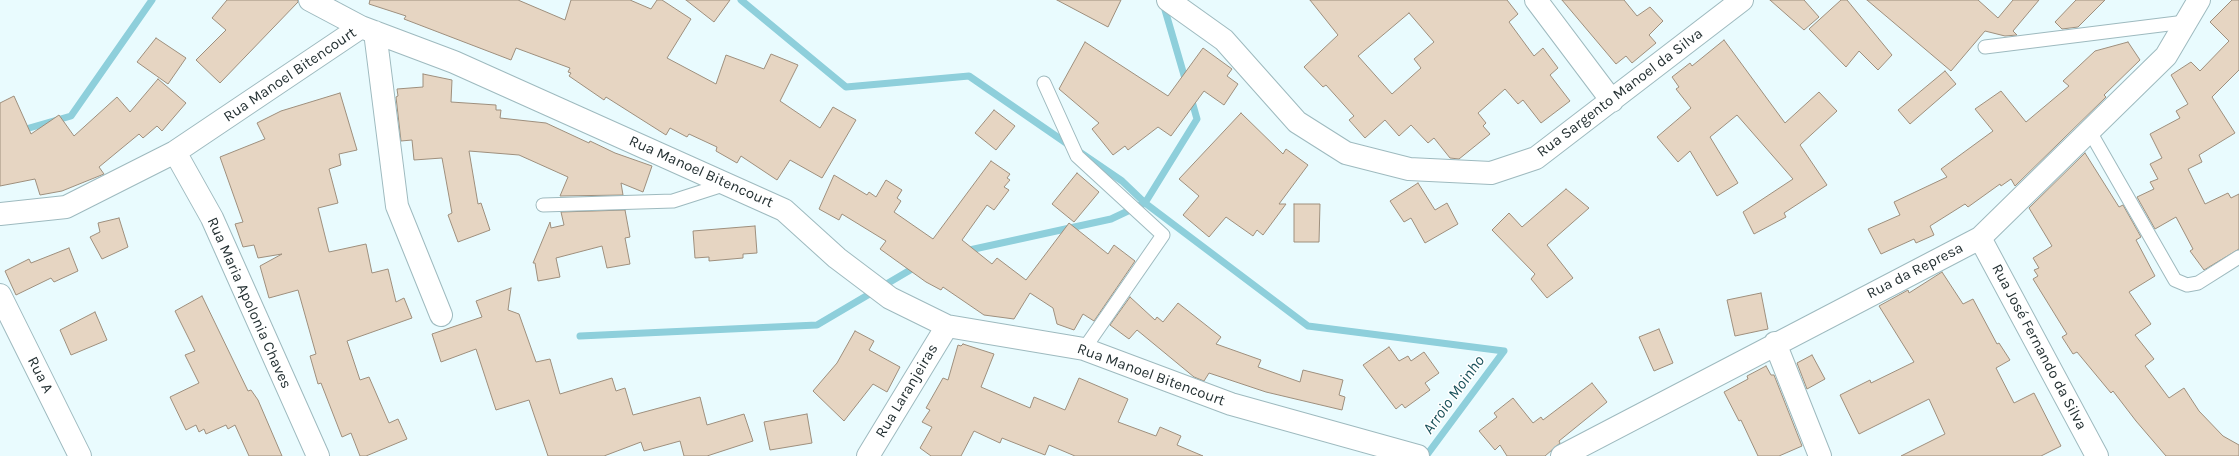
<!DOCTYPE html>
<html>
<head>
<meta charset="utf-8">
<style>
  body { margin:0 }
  canvas { display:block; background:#e9fbfe }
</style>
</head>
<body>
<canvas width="2239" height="456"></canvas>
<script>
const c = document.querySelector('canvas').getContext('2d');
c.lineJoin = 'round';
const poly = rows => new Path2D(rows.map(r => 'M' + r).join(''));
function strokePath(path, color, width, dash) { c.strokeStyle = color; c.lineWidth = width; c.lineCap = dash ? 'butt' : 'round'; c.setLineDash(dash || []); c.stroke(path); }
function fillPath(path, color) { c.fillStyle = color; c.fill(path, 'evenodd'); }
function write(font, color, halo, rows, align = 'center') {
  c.font = font + ' Karla,sans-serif'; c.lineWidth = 3; c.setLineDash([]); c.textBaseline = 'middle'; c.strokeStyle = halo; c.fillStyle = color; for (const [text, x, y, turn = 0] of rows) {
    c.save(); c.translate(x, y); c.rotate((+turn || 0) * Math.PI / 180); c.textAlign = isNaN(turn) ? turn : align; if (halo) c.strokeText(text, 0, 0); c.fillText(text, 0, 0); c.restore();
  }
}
strokePath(poly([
  [741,0,846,87,969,76,1069,145],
  [1165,10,1186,82],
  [19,131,71,116,152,0],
  [1081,153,1122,181,1145,203,1308,326,1504,351,1426,456],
  [965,251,1111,219,1145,203,1197,119,1191,98],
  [580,336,817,325,917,266]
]), '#8ecfdb', 7);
const building = poly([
  [227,0,298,0,298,2,220,83,196,60,226,30,212,18,227,0],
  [370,0,518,0,565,20,571,0,630,0,651,9,657,0,662,0,691,19,667,58,716,84,726,55,764,69,771,54,798,65,780,101,820,128,833,107,856,120,822,178,790,160,777,180,741,156,737,163,716,151,717,147,689,134,687,137,670,128,666,135,606,97,604,100,569,76,571,73,568,72,570,68,516,48,511,60,404,19,406,16,369,4,370,0],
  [686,0,730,0,714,22,686,0],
  [1057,0,1121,0,1108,27,1057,0],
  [1310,0,1507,0,1518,14,1509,22,1534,56,1543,48,1558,68,1550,75,1570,101,1541,123,1523,100,1518,104,1505,89,1478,113,1486,123,1483,126,1490,134,1459,159,1450,158,1434,138,1428,143,1411,125,1399,136,1385,120,1365,138,1349,120,1354,116,1326,85,1323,87,1304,67,1338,35,1310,0],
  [1409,13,1434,42,1414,59,1421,68,1392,94,1358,56,1409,13],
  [1562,0,1624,0,1637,16,1650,7,1663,21,1649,35,1656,43,1632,63,1626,56,1616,64,1562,0],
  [1770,0,1804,0,1819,17,1804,30,1770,0],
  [1841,0,1847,0,1892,55,1878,70,1859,51,1846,67,1809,29,1841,0],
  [1867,0,1978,0,1998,18,2013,0,2039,0,2013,31,2017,35,2005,36,1985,31,1951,71,1867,0],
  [2076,0,2105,0,2078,27,2062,29,2055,22,2076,0],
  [2232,0,2239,0,2239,70,2212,97,2235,133,2199,155,2202,162,2188,169,2205,204,2228,193,2231,198,2239,194,2239,249,2204,270,2190,251,2193,249,2176,217,2155,229,2137,197,2154,189,2150,182,2158,179,2150,164,2162,158,2150,134,2180,118,2176,111,2188,104,2171,75,2191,62,2200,71,2229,41,2210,22,2232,0],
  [156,38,186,58,168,84,137,62,156,38],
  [1724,40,1785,123,1819,92,1837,111,1800,145,1827,185,1784,213,1786,217,1754,234,1743,212,1793,179,1737,115,1710,137,1738,183,1717,196,1690,151,1678,162,1657,137,1691,108,1676,89,1679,87,1672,77,1690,63,1692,66,1724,40],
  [1085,42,1168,96,1203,48,1232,69,1227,76,1238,84,1224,105,1204,91,1171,136,1158,127,1128,150,1125,146,1113,155,1092,129,1099,123,1059,89,1085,42],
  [2128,42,2140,60,2104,95,2106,97,2015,186,2011,179,2001,186,2000,184,1968,207,1965,204,1930,226,1934,235,1916,243,1914,239,1881,254,1868,229,1900,215,1894,202,1947,177,1941,169,1993,131,1975,109,2001,91,2026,122,2069,86,2063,81,2095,51,2128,42],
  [1945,71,1956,84,1910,124,1898,110,1945,71],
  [423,74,452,80,451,102,496,105,496,110,501,110,500,118,546,123,589,143,590,141,615,153,652,166,643,192,621,183,623,195,560,196,568,177,519,155,469,151,478,204,481,203,490,230,458,242,448,215,452,213,442,158,414,160,412,140,401,141,396,97,398,96,397,89,423,87,423,74],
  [158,79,186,103,162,131,157,126,143,138,139,134,99,167,104,174,62,191,40,195,35,179,0,186,0,103,14,96,31,134,59,115,74,136,117,97,130,112,158,79],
  [340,93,357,150,339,154,341,165,329,169,338,203,318,208,329,252,366,244,372,273,388,269,396,302,404,298,412,318,347,341,360,380,369,377,389,423,398,419,407,439,366,456,360,456,351,433,342,437,321,383,318,384,310,356,316,354,298,290,269,298,260,266,282,254,258,258,254,245,243,247,235,224,243,222,220,157,265,139,257,123,281,111,340,93],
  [994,110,1015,126,996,150,975,133,994,110],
  [1241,113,1283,154,1286,149,1308,165,1279,204,1286,204,1263,235,1257,230,1253,236,1226,217,1209,237,1183,215,1199,196,1179,179,1241,113],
  [2085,153,2119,207,2123,205,2141,237,2136,240,2155,276,2129,292,2151,324,2135,335,2154,359,2145,366,2169,398,2184,388,2199,411,2223,436,2239,445,2239,456,2166,456,2136,421,2113,391,2111,393,2077,352,2073,354,2062,337,2067,334,2033,279,2038,276,2034,270,2039,268,2033,258,2052,246,2029,208,2085,153],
  [991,161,1010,174,1007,178,1010,180,1004,187,1009,190,994,210,987,205,962,240,992,264,997,258,1026,280,1069,223,1108,254,1114,245,1135,261,1094,321,1083,314,1074,330,1057,324,1053,308,1030,293,1014,319,984,315,943,287,941,290,926,282,880,249,886,241,842,214,839,220,819,209,834,175,867,195,869,192,876,197,886,180,902,190,897,198,901,201,894,212,933,239,991,161],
  [1077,173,1099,192,1074,222,1052,204,1077,173],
  [1418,183,1435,210,1447,203,1458,224,1425,243,1411,218,1404,222,1390,201,1418,183],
  [1566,189,1589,208,1547,245,1573,278,1547,298,1531,279,1535,274,1492,230,1509,213,1522,227,1566,189],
  [1294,204,1320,204,1319,242,1294,242,1294,204],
  [625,210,630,237,625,238,630,264,607,268,602,246,556,258,560,277,538,281,535,263,533,263,550,222,551,228,564,225,561,212,625,210],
  [119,218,128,247,102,259,90,237,100,232,98,223,119,218],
  [755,226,757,253,743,254,743,258,709,261,709,257,695,258,693,231,755,226],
  [69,248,78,271,54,282,51,278,16,295,5,271,29,259,31,263,69,248],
  [1942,272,1963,304,1973,299,1997,344,1999,343,2010,360,1996,368,2014,403,2034,393,2061,446,2041,456,1901,456,1945,434,1929,399,1859,434,1840,395,1870,380,1871,383,1914,362,1879,306,1908,290,1909,293,1942,272],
  [511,288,508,310,519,314,536,362,550,359,560,394,612,378,616,391,625,388,633,415,700,397,707,425,744,414,753,441,707,456,684,456,680,441,644,451,641,442,604,456,548,456,529,400,496,410,476,349,441,362,432,334,482,317,476,301,511,288],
  [1761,293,1768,329,1735,336,1727,300,1761,293],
  [202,296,248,391,251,390,258,400,282,456,249,456,235,425,228,429,226,425,206,434,204,429,199,432,196,425,186,430,170,397,199,383,185,355,195,351,175,311,202,296],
  [1130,297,1155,320,1157,317,1163,322,1178,303,1221,337,1216,344,1261,360,1258,367,1300,382,1303,370,1343,380,1339,395,1345,397,1342,410,1266,392,1209,373,1204,381,1194,377,1137,330,1129,339,1110,325,1130,297],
  [95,312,107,340,71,355,60,330,95,312],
  [1659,329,1673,363,1654,371,1639,337,1659,329],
  [855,331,874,341,869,350,900,367,887,392,873,384,844,421,813,391,837,363,855,331],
  [963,344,994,354,981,387,1030,408,1034,397,1065,410,1079,378,1128,399,1118,422,1156,436,1160,427,1181,436,1177,445,1203,456,1075,456,1049,445,1045,455,1002,438,1000,443,974,431,961,456,931,456,920,448,932,427,922,422,930,410,926,408,943,378,948,380,958,345,961,346,963,344],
  [1389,347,1399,361,1408,356,1411,361,1424,352,1439,373,1425,383,1430,390,1405,408,1402,404,1396,409,1363,365,1389,347],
  [1812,355,1825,379,1807,389,1797,363,1812,355],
  [1766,366,1771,375,1774,375,1802,446,1779,456,1758,456,1741,420,1739,421,1724,392,1748,379,1747,376,1766,366],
  [1592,383,1607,402,1559,441,1560,443,1545,456,1507,456,1500,445,1495,450,1479,431,1497,417,1494,413,1513,398,1533,423,1541,417,1543,420,1592,383],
  [807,414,812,443,770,450,764,422,807,414]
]);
fillPath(building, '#e6d5c2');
strokePath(building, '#9e8f7d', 1);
const service = poly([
  [1985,47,2185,22],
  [1044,83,1077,156,1163,235,1084,349],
  [2089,130,2175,280,2187,285,2198,283,2239,257],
  [543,205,673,201,726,184]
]);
const minor = poly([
  [310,0,361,27],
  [1168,0,1224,40,1297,122,1346,153,1409,169,1491,173,1536,158,1742,0],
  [1536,0,1612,101],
  [375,32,397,206,441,315],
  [175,152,212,218,318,456],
  [0,214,66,207,175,152,361,27,454,62,784,210,837,258,890,298,947,326,1084,349,1231,404,1418,456],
  [1980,238,2097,456],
  [0,295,80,456],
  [1775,343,1820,456],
  [868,456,947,326],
  [1562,456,1980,238,2166,56,2199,0]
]);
strokePath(service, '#9ebabf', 15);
strokePath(minor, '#9ebabf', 24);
strokePath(service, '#fff', 13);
strokePath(minor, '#fff', 22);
write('15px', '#253133', '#fff', [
  ["Rua Manoel Bitencourt",290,75,-34],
  ["Rua Sargento Manoel da Silva",1620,93,-37],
  ["Rua Manoel Bitencourt",701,172,24],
  ["Rua da Represa",1915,271,-27],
  ["Rua Maria Apolonia Chaves",249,303,66],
  ["Rua José Fernando da Silva",2039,347,62],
  ["Rua A",40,375,63],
  ["Rua Manoel Bitencourt",1151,375,20],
  ["Rua Laranjeiras",907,391,-59]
]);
write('italic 16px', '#1a525b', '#fff', [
  ["Arroio Moinho",1454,395,-54]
]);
</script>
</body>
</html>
